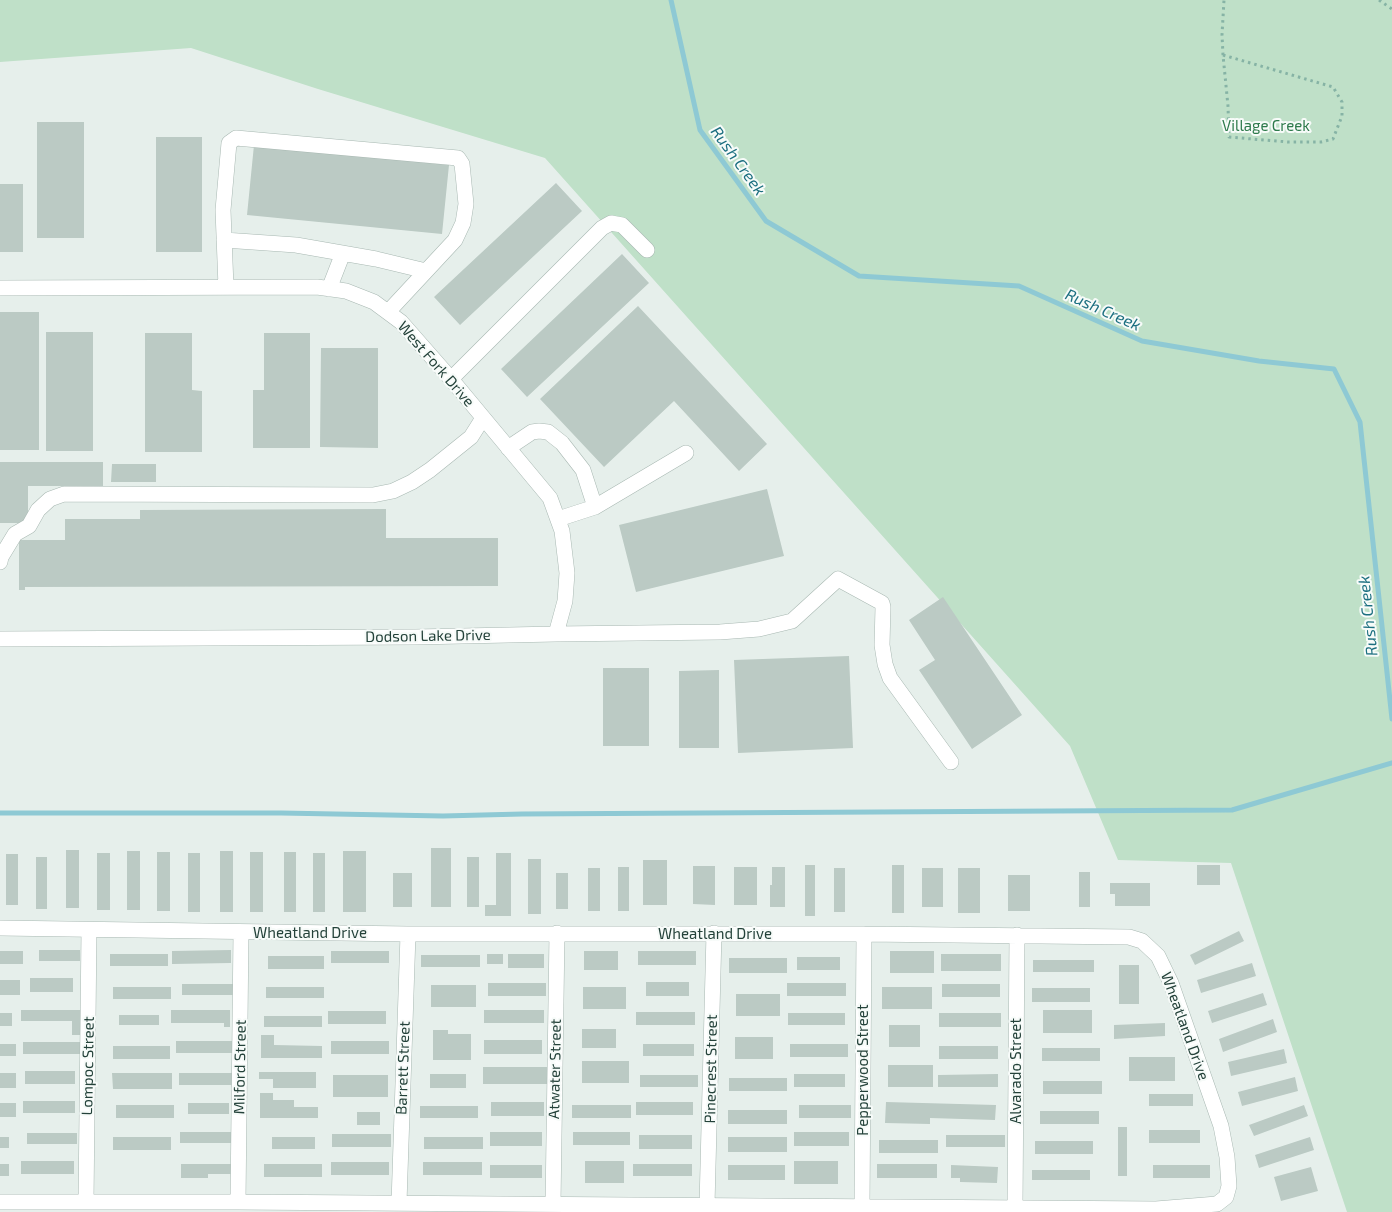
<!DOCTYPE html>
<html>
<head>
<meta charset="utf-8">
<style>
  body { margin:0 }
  canvas { display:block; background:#e6efeb }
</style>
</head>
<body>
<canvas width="1392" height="1212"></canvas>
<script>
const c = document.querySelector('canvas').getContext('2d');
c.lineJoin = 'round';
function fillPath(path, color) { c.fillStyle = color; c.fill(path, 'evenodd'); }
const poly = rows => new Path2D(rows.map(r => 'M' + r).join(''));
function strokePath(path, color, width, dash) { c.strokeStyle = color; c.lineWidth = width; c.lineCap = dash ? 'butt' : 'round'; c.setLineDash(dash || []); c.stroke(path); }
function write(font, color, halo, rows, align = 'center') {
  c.font = font + ' "Exo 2",sans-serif'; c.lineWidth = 4; c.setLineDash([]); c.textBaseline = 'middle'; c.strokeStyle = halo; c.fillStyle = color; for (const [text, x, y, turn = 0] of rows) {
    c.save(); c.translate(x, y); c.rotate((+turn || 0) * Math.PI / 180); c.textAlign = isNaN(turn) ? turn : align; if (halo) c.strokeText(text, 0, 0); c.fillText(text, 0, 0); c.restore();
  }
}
fillPath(poly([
  [0,0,1392,0,1392,1212,1347,1212,1231,863,1118,860,1070,746,545,158,318,89,191,48,0,62]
]), '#bfe0c8');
strokePath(poly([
  [671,0,700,130,766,221,859,276,1019,286,1142,341,1259,361,1334,369,1360,422,1392,719],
  [0,813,281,813,443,816,522,814,1232,810,1392,763]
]), '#8ec9d4', 5);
fillPath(poly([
  [37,122,84,122,84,238,37,238],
  [156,137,202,137,202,252,156,252],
  [254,145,449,165,442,234,247,215],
  [556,183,582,211,460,325,434,297],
  [0,184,23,184,23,252,0,252],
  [622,254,649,283,527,397,501,369],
  [638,306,767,444,739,471,674,401,604,467,540,399],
  [0,312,39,312,39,450,0,450],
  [46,332,93,332,93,451,46,451],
  [145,333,192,333,192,390,202,391,202,452,145,452],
  [264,333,310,333,310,448,253,448,253,390,264,390],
  [321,348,378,348,378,448,320,447],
  [0,462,103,462,103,486,28,486,28,523,0,523],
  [112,464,156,464,156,482,111,482],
  [767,489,784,556,636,592,619,525],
  [386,509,386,538,498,538,498,586,25,587,25,590,19,590,19,540,65,540,65,519,140,519,140,510],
  [943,597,1022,715,972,749,919,670,935,660,909,620],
  [849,656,853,748,738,753,734,660],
  [603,668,649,668,649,746,603,746],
  [719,670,719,748,679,748,679,671],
  [431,848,451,848,451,907,431,907],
  [66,850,79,850,79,908,66,908],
  [127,851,140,851,140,910,127,910],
  [220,851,233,851,233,912,220,912],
  [343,851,366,851,366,912,343,912],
  [157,852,170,852,170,911,157,911],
  [250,852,263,852,263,912,250,912],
  [284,852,296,852,296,912,284,912],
  [97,853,110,853,110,910,97,910],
  [188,853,200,853,200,912,188,912],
  [313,853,325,853,325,912,313,912],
  [496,853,511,853,511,916,485,916,485,905,496,905],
  [6,854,18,854,18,905,6,905],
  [36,857,47,857,47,909,36,909],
  [467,857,479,857,479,907,467,907],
  [528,859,541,859,541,914,528,914],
  [643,860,667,860,667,905,643,905],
  [805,865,815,865,815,916,805,916],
  [892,865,904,865,904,913,892,913],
  [1197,865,1220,865,1220,885,1197,885],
  [693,866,715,866,715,905,693,904],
  [618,867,629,867,629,911,618,911],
  [734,867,757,867,757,905,734,905],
  [772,867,785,867,785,907,770,907,770,885,772,885],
  [588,868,600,868,600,911,588,911],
  [834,868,845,868,845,912,834,912],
  [922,868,943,868,943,907,922,907],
  [958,868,980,868,980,913,958,913],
  [1079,872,1090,872,1090,907,1079,907],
  [393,873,412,873,412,907,393,907],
  [556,873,568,873,568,909,556,909],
  [1008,875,1030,875,1030,911,1008,911],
  [1110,883,1150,883,1150,906,1115,906,1115,894,1110,894],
  [1239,931,1244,941,1195,965,1190,955],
  [39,950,80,950,80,961,39,961],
  [231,950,231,963,172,964,172,951],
  [0,951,23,951,23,964,0,964],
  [331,951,389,951,389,963,331,963],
  [584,951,618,951,618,970,584,970],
  [638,951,696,951,696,965,638,965],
  [890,951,934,951,934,973,890,973],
  [110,954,168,954,168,966,110,966],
  [487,954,503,954,503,964,487,964],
  [508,954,544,954,544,968,508,968],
  [941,954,1001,954,1001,971,941,971],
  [421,955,480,955,480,967,421,967],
  [268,956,324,956,324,969,268,969],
  [797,957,840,957,840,970,797,970],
  [729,958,787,958,787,973,729,973],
  [1033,960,1094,960,1094,972,1033,972],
  [1252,963,1256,976,1201,993,1197,980],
  [1119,965,1139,965,1139,1004,1119,1004],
  [30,978,73,978,73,992,30,992],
  [0,980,20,980,20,995,0,995],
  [646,982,689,982,689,996,646,996],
  [488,983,546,983,546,996,488,996],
  [787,983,846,983,846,996,787,996],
  [182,984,233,984,233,995,182,995],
  [942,984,1000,984,1000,997,942,997],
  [431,985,476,985,476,1007,431,1007],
  [113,987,171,987,171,999,113,999],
  [266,987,324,987,324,998,266,998],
  [583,987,626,987,626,1009,583,1009],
  [882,987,932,987,932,1009,882,1009],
  [1032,988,1090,988,1090,1002,1032,1002],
  [1263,993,1267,1005,1212,1023,1208,1011],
  [736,994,780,994,780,1016,736,1016],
  [21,1010,81,1010,81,1035,72,1035,72,1021,21,1021],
  [171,1010,230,1010,230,1027,224,1027,224,1023,171,1023],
  [484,1010,544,1010,544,1023,484,1023],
  [1043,1010,1092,1010,1092,1033,1043,1033],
  [328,1011,386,1011,386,1024,328,1024],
  [636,1012,695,1012,695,1025,636,1025],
  [0,1013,12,1013,12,1026,0,1026],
  [788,1013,845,1013,845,1025,788,1025],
  [939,1013,1001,1013,1001,1027,939,1027],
  [119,1015,159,1015,159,1025,119,1025],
  [264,1016,322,1016,322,1027,264,1027],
  [1273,1019,1277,1032,1223,1052,1219,1039],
  [1165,1023,1165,1036,1114,1039,1114,1025],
  [889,1025,920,1025,920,1047,889,1047],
  [582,1029,616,1029,616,1048,582,1048],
  [433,1030,448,1030,448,1034,471,1034,471,1060,433,1060],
  [261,1035,274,1035,274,1045,322,1046,322,1058,261,1058],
  [735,1037,773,1037,773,1059,735,1059],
  [484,1040,542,1040,542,1054,484,1054],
  [176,1041,235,1041,235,1053,176,1053],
  [331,1041,389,1041,389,1054,331,1054],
  [23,1042,80,1042,80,1054,23,1054],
  [0,1044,16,1044,16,1056,0,1056],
  [643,1044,694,1044,694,1056,643,1056],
  [790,1044,848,1044,848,1057,790,1057],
  [113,1046,170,1046,170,1059,113,1059],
  [939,1046,998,1046,998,1059,939,1059],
  [1042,1048,1100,1048,1100,1061,1042,1061],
  [1284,1049,1287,1063,1231,1076,1228,1062],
  [1129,1057,1175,1057,1175,1081,1129,1081],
  [582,1061,629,1061,629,1083,582,1083],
  [888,1065,933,1065,933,1087,888,1087],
  [483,1067,547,1067,547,1084,483,1084],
  [25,1071,75,1071,75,1084,25,1084],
  [259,1072,316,1072,316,1088,273,1088,273,1079,259,1079],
  [0,1073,16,1073,16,1088,0,1088],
  [112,1073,172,1073,172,1089,113,1089],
  [179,1073,239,1073,239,1085,179,1085],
  [430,1074,466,1074,466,1088,430,1088],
  [794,1074,845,1074,845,1087,794,1087],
  [998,1074,998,1087,938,1087,938,1075],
  [333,1075,388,1075,388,1097,333,1097],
  [640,1075,698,1075,698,1087,640,1087],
  [1295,1077,1298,1091,1242,1106,1238,1092],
  [729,1078,787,1078,787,1091,729,1091],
  [1043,1081,1102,1081,1102,1094,1043,1094],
  [260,1093,273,1093,273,1100,294,1100,294,1107,318,1107,318,1118,260,1118],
  [1149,1094,1193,1094,1193,1106,1149,1106],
  [23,1101,75,1101,75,1113,23,1113],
  [491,1102,544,1102,544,1116,491,1116],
  [636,1102,693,1102,693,1115,636,1115],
  [886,1102,996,1105,995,1120,930,1118,930,1124,885,1123],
  [0,1103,16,1103,16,1117,0,1117],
  [188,1103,229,1103,229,1114,188,1114],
  [116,1105,174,1105,174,1118,116,1118],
  [572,1105,631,1105,631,1118,572,1118],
  [799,1105,851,1105,851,1118,799,1118],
  [1304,1105,1308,1116,1254,1136,1249,1125],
  [420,1106,478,1106,478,1118,420,1118],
  [728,1110,787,1110,787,1124,728,1124],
  [1040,1111,1099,1111,1099,1124,1040,1124],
  [357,1112,380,1112,380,1125,357,1125],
  [1118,1127,1127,1127,1127,1176,1118,1176],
  [1149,1130,1200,1130,1200,1143,1149,1143],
  [180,1132,232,1132,232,1143,180,1143],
  [490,1132,542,1132,542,1146,490,1146],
  [573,1132,630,1132,630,1145,573,1145],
  [794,1132,849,1132,849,1146,794,1146],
  [27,1133,77,1133,77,1144,27,1144],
  [332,1134,391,1134,391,1147,332,1147],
  [639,1135,692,1135,692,1149,639,1149],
  [946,1135,1005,1135,1005,1147,946,1147],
  [0,1137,9,1137,9,1148,0,1148],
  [113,1137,171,1137,171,1150,113,1150],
  [272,1137,315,1137,315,1149,272,1149],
  [424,1137,483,1137,483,1149,424,1149],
  [728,1137,787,1137,787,1152,728,1152],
  [1310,1137,1314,1150,1259,1168,1255,1155],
  [879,1140,938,1140,938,1153,879,1153],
  [1035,1141,1093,1141,1093,1154,1035,1154],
  [21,1161,74,1161,74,1174,21,1174],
  [585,1161,624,1161,624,1183,585,1183],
  [794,1161,838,1161,838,1184,794,1184],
  [331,1162,389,1162,389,1175,331,1175],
  [423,1162,482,1162,482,1175,423,1175],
  [0,1164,9,1164,9,1176,0,1176],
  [181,1164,231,1164,231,1174,208,1174,208,1178,181,1178],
  [264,1164,322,1164,322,1177,264,1177],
  [633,1164,692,1164,692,1176,633,1176],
  [877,1164,937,1164,937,1178,877,1178],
  [490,1165,542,1165,542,1178,490,1178],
  [728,1165,785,1165,785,1180,728,1180],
  [951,1165,998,1167,997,1183,960,1182,960,1178,951,1178],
  [1153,1165,1210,1165,1210,1178,1153,1178],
  [1311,1167,1318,1191,1281,1201,1274,1177],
  [1032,1170,1090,1170,1090,1180,1032,1180]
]), '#bbcac4');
const minor = poly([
  [224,240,296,245,376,259,426,271],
  [226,287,223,210,229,143,236,138,458,158,462,164,466,204,463,223,455,240,388,312],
  [0,288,317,287,346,291,374,302,401,322,451,379,550,498,562,531,567,573,565,601,556,634],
  [329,289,343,253],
  [451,379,602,228,611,223,622,225,647,250],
  [508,448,532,432,539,431,548,432,562,443,583,470,595,507],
  [558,519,595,507,686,453],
  [0,562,1,557,15,534,29,526,38,510,50,499,64,494,373,495,393,491,412,482,430,470,471,437,483,418],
  [0,639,415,637,556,634,720,632,759,629,792,621,838,579,882,603,883,607,882,645,885,664,890,678,951,762],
  [0,928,408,934,864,934,1129,937,1142,941,1158,956,1171,983,1221,1126,1227,1157,1229,1186,1226,1197,1217,1204,1156,1209,238,1202,0,1202],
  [86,1202,89,930],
  [238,1202,241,932],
  [399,1203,408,934],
  [553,1204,557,933],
  [707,1205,714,933],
  [862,1206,864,934],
  [1015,1207,1017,935]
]);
strokePath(minor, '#a8b8b2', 16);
strokePath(poly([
  [1379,0,1392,9],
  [1223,55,1333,87,1342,102,1342,116,1333,139,1321,142,1288,142,1229,137,1228,106,1223,55,1222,35,1224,0]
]), '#86b3a5', 3, [2.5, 4]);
strokePath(minor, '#fff', 15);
write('15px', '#2d7a4b', '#f7fbf9', [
  ["Village Creek",1266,126]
]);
write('15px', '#24423a', '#f7fbf9', [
  ["West Fork Drive",436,364,49],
  ["Dodson Lake Drive",428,636,-1],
  ["Wheatland Drive",310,933],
  ["Wheatland Drive",715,934],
  ["Wheatland Drive",1185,1026,70],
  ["Lompoc Street",88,1066,-89],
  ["Milford Street",240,1067,-89],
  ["Barrett Street",403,1068,-88],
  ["Atwater Street",555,1069,-89],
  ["Pinecrest Street",711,1069,-89],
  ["Pepperwood Street",863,1070,-90],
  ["Alvarado Street",1016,1071,-90]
]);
write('italic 16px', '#1c6f80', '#f7fbf9', [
  ["Rush Creek",738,161,54],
  ["Rush Creek",1103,310,24],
  ["Rush Creek",1368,616,-96]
]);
</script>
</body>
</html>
